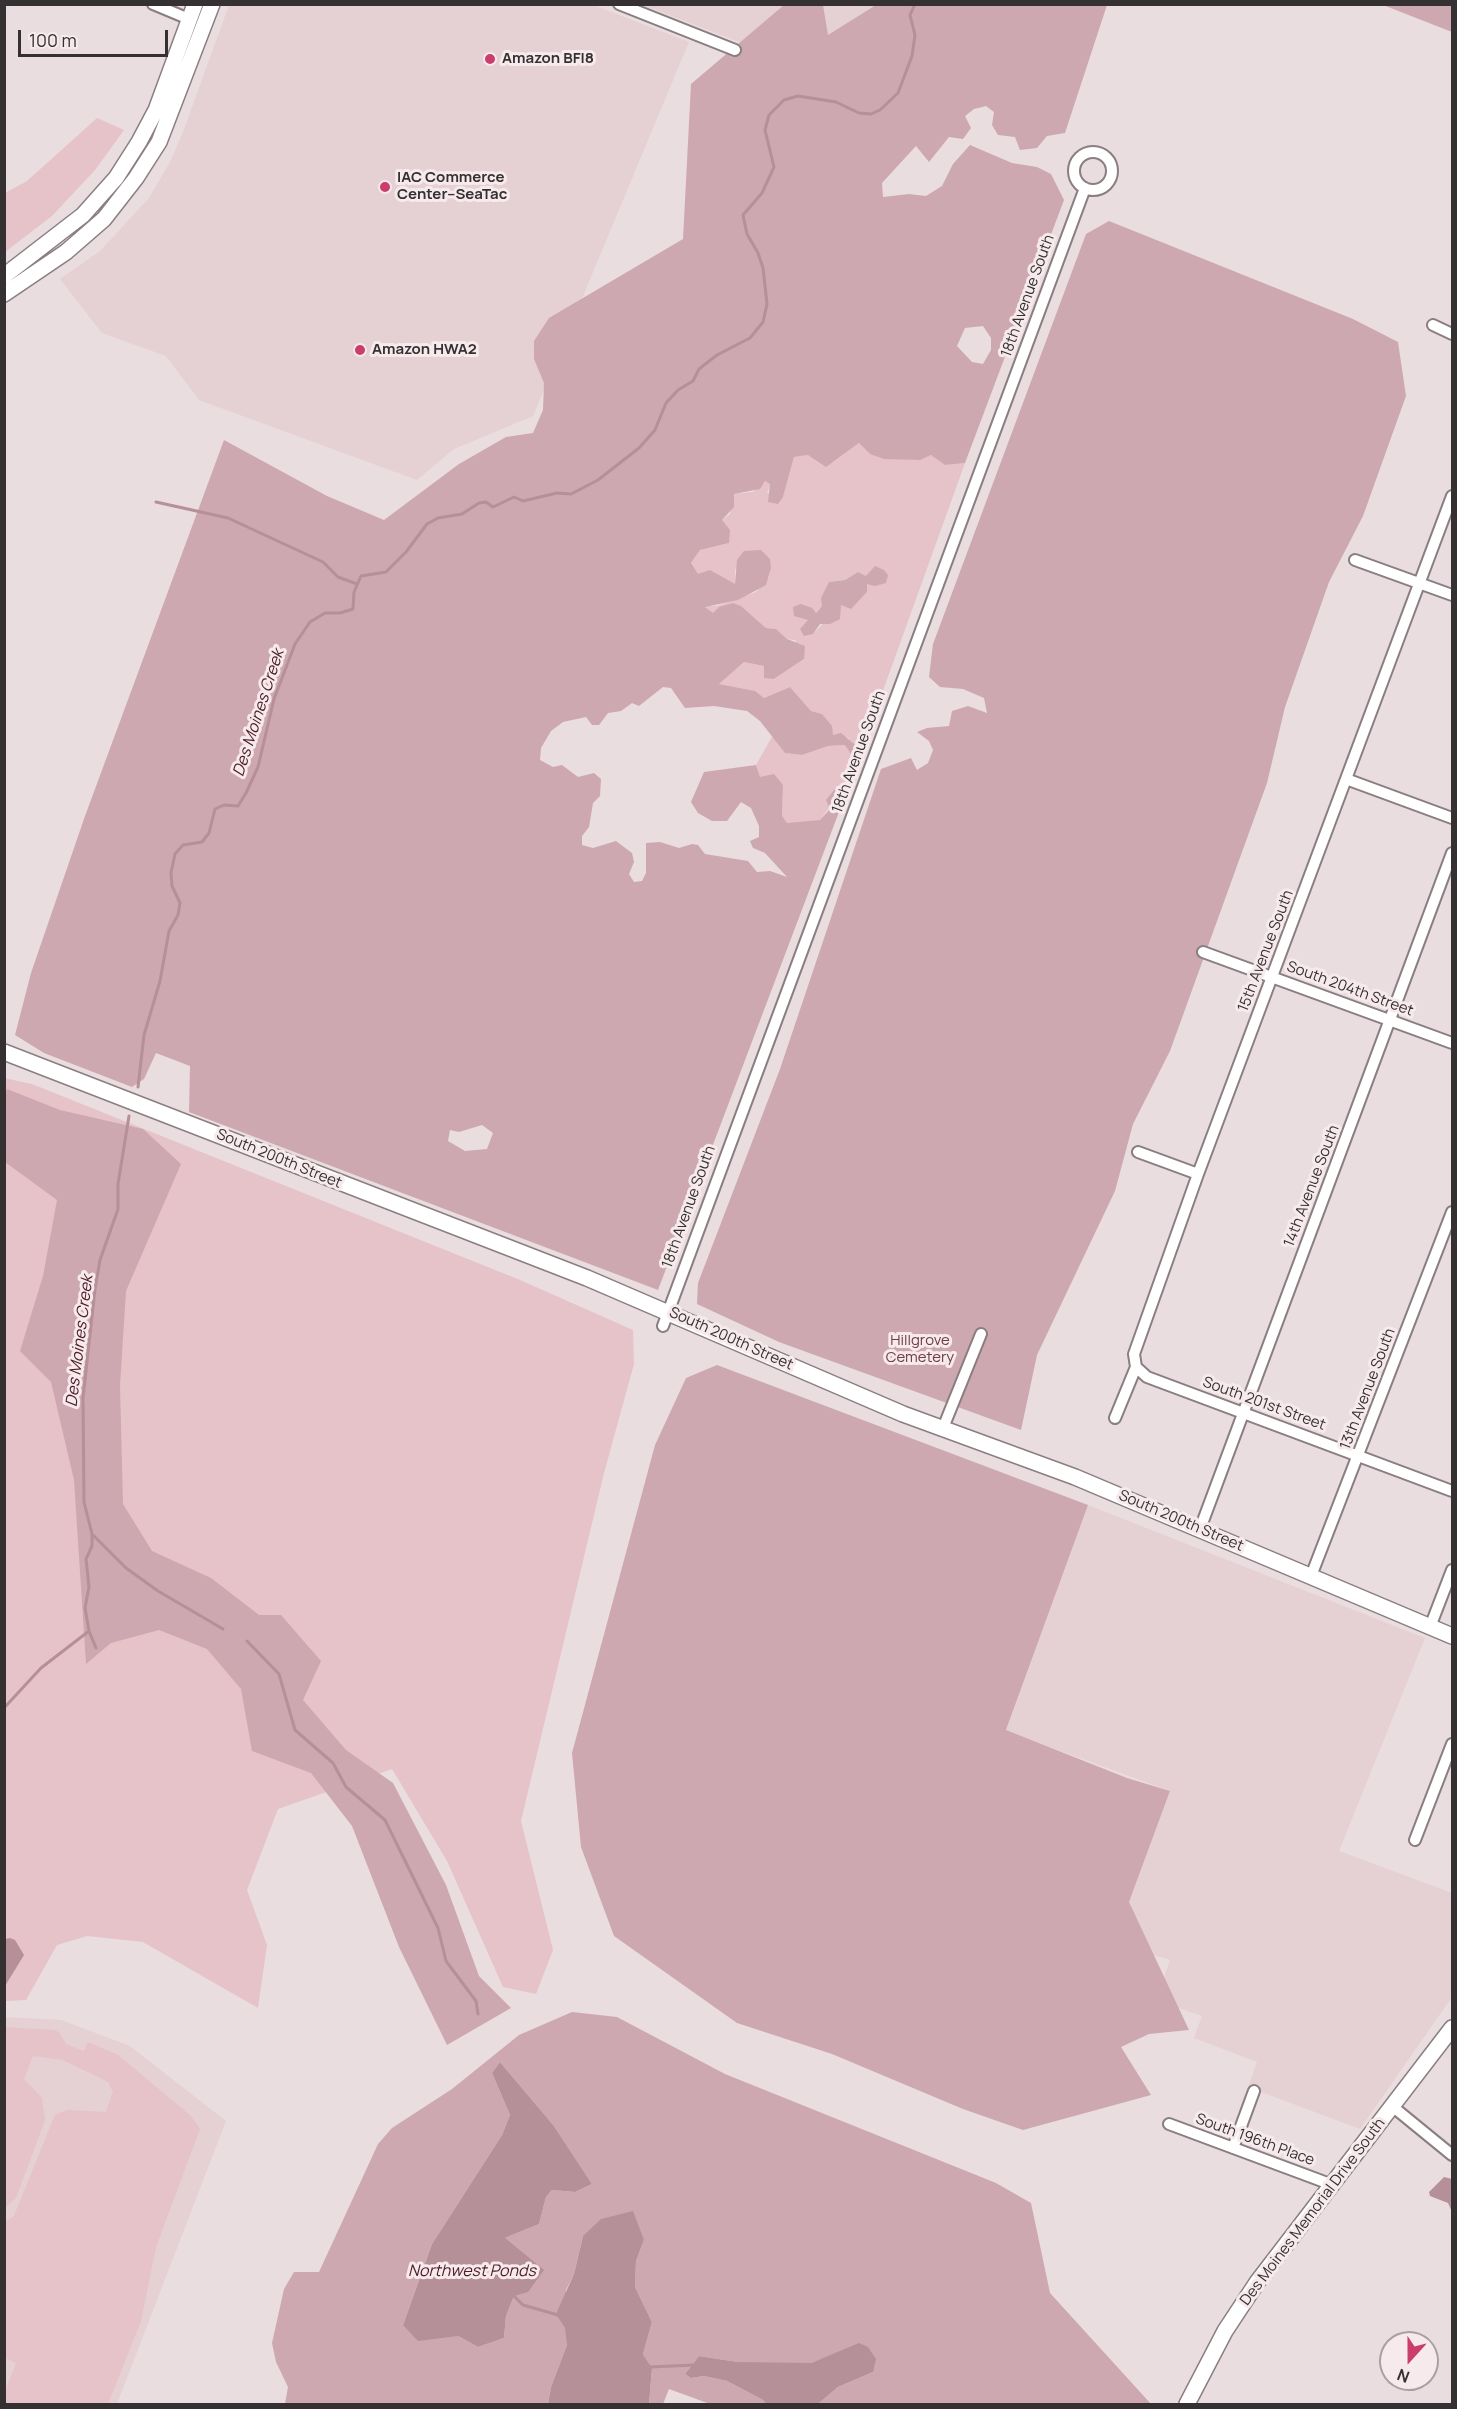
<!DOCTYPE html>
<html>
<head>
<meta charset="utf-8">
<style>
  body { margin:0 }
  #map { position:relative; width:1457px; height:2409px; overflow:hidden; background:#eadddf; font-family:Manrope,sans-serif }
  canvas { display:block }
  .frame { position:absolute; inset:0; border:6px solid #353031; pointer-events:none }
  .north { position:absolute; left:1379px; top:2331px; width:60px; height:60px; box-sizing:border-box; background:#f7eaec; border:2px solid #a9a0a1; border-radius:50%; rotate:201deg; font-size:16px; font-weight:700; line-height:24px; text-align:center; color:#353031 }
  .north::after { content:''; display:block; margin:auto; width:21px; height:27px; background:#ca3d6c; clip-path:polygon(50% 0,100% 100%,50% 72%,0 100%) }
  .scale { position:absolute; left:18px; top:30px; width:150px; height:27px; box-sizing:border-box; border:3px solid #353031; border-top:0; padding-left:8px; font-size:18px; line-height:21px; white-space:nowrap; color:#353031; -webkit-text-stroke:4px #f7eaec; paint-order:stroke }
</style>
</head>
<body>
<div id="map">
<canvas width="1457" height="2409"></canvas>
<div class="frame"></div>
<div class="north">N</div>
<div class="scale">100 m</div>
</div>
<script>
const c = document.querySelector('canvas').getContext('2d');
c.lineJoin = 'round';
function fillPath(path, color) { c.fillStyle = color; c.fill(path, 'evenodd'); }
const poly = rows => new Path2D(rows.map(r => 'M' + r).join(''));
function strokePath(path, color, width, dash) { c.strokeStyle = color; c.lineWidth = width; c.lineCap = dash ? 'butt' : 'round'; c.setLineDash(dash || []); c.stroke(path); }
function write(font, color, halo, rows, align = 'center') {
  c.font = font + ' Manrope,sans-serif'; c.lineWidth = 6; c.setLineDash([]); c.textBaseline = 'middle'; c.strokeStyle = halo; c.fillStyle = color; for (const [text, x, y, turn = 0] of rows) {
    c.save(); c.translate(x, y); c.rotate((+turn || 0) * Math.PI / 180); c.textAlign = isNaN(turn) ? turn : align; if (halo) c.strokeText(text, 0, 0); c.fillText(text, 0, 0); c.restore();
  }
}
fillPath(poly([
  [229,5,593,5,689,42,533,416,454,449,417,480,199,400,166,356,102,333,60,279,100,251,149,198,170,162,183,132],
  [643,5,912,5,875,94],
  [1088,1505,1425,1638,1339,1851,1452,1893,1452,1997,1360,2129,1248,2087,1257,2062,1194,2038,1202,2016,1156,2000,1170,1960,1144,1952,1129,1902,1170,1791,1006,1731],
  [5,2017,61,2020,130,2046,226,2121,117,2404,5,2404]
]), '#e5d0d4');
fillPath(poly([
  [97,118,124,130,95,170,52,216,5,252,5,193,27,181],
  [859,443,870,454,913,460,932,455,945,465,965,463,845,796,844,787,820,820,787,824,782,816,783,785,760,777,756,765,773,735,785,753,802,755,828,746,846,745,850,752,849,738,833,735,822,714,811,711,790,687,764,698,754,691,719,684,744,662,764,666,774,679,804,659,795,640,787,639,776,629,766,628,741,606,714,614,704,606,717,606,756,592,769,577,770,559,735,569,735,584,698,575,691,563,700,550,729,543,722,520,730,514,733,494,753,492,764,481,771,483,767,493,783,497,794,457,808,455,833,462],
  [858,572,866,576,867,592,851,608,841,605,813,634,800,629,822,606,829,582,845,580],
  [4,1078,32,1084,520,1280,633,1330,634,1364,604,1473,521,1821,553,1950,536,1994,503,1987,447,1861,392,1769,278,1809,247,1890,267,1945,258,2008,143,1942,87,1936,57,1945,26,2000,5,2001],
  [5,2027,54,2030,59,2032,66,2044,84,2051,88,2042,118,2055,191,2116,200,2129,156,2247,141,2321,108,2404,5,2404,5,2392,16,2363,5,2358,5,2222,14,2216,55,2115,67,2110,106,2112,113,2092,108,2082,63,2060,33,2056,24,2079,42,2098,45,2120,16,2198,5,2208]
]), '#e6c2c9');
fillPath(poly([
  [784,5,823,5,828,35,876,5,1107,5,1065,133,1047,136,1037,148,1020,150,1015,137,998,135,992,125,994,112,986,106,974,109,965,116,971,128,963,139,949,137,929,162,916,146,882,183,883,197,909,194,926,196,942,186,953,164,970,145,1012,163,1037,167,1051,174,1064,200,965,463,945,465,931,455,920,460,884,459,870,454,859,443,826,467,808,455,794,457,783,497,778,504,768,502,770,484,765,481,760,489,734,494,734,507,722,520,730,530,729,543,700,550,691,563,698,574,710,570,735,584,737,560,744,551,761,550,770,559,771,568,766,585,738,600,705,607,713,613,719,607,733,603,741,606,766,628,776,629,787,639,805,646,804,659,774,679,764,678,764,666,744,662,719,684,755,691,764,698,790,687,811,711,822,714,832,726,833,735,841,733,860,749,851,754,845,745,828,746,802,755,785,753,760,721,747,711,714,706,685,708,671,688,663,687,639,706,632,703,621,711,608,713,599,725,592,725,586,717,563,722,551,731,541,748,540,760,553,767,562,765,578,777,594,773,601,779,600,796,593,803,589,827,582,836,582,845,593,848,616,841,632,853,634,862,629,874,634,882,642,881,646,873,646,843,660,842,679,848,692,844,698,845,705,854,748,861,757,872,770,871,787,877,765,853,753,848,750,841,759,837,759,826,751,808,741,802,727,821,712,821,698,813,691,802,704,772,756,765,760,777,774,774,783,785,782,816,787,823,820,820,830,809,826,800,835,789,844,787,845,796,658,1290,189,1112,190,1066,156,1053,144,1079,132,1087,44,1053,15,1035,31,973,85,816,224,440,327,496,384,520,459,464,506,437,533,433,543,410,544,383,534,359,534,341,549,318,683,239,691,84],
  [983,326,991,338,991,350,983,364,972,362,957,346,965,328],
  [482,1125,493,1133,487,1149,465,1151,448,1141,450,1130,459,1132],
  [1383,5,1452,5,1452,32],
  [1109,221,1353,319,1398,342,1406,396,1363,516,1329,582,1285,707,1267,783,1170,1051,1133,1124,1115,1191,1037,1355,1021,1430,779,1342,697,1304,698,1283,780,1069,881,769,911,758,917,770,928,763,933,750,929,741,917,732,927,728,949,726,952,711,968,706,987,713,984,698,963,689,940,687,929,677,933,644,1086,234],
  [875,566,884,570,888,575,886,583,875,586,867,584,867,592,851,609,841,605,840,619,830,624,820,624,813,634,804,636,800,629,808,620,794,616,793,607,801,604,812,608,816,613,822,606,821,598,829,582,845,580,858,572,866,576],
  [7,1089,60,1110,143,1129,181,1164,126,1291,120,1385,123,1504,152,1551,211,1578,259,1615,281,1615,321,1661,303,1700,346,1750,393,1783,446,1885,479,1976,511,2008,447,2045,399,1947,352,1826,311,1773,252,1751,241,1689,207,1649,159,1630,111,1643,86,1664,74,1480,51,1382,20,1351,43,1276,57,1200,5,1162,4,1099],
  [717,1365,1088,1505,1006,1730,1127,1778,1170,1791,1129,1902,1189,2030,1149,2034,1121,2047,1151,2095,1023,2130,963,2109,832,2054,737,2023,614,1936,581,1847,572,1753,655,1445,686,1378],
  [572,2012,617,2017,725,2074,996,2183,1031,2203,1050,2293,1151,2404,818,2404,838,2387,873,2372,834,2354,811,2363,781,2365,738,2362,699,2356,685,2374,691,2378,704,2376,727,2381,763,2400,766,2404,710,2404,669,2389,663,2404,649,2404,652,2368,643,2354,652,2322,635,2287,636,2261,644,2240,583,2236,574,2274,566,2290,567,2345,551,2387,548,2404,285,2404,288,2387,276,2362,272,2343,284,2289,294,2272,319,2272,378,2144,392,2128,452,2089,519,2035],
  [500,2062,554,2126,592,2184,575,2192,552,2190,546,2197,539,2224,505,2238,514,2296,506,2316,504,2338,478,2347,458,2336,403,2325,432,2244,502,2135,510,2115,492,2073]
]), '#cda8b0');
fillPath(poly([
  [10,1938,15,1940,24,1955,5,1986,5,1939],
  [500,2062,554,2126,592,2184,575,2192,552,2190,546,2197,539,2224,505,2238,544,2270,528,2292,514,2296,506,2316,504,2338,478,2347,458,2336,418,2341,403,2325,432,2244,502,2135,510,2115,492,2073],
  [1444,2177,1452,2179,1452,2212,1448,2203,1430,2196,1429,2192],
  [633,2211,644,2240,636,2261,635,2287,652,2322,643,2354,652,2368,649,2404,548,2404,551,2387,567,2345,565,2328,556,2314,574,2274,583,2236,601,2219],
  [859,2343,868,2347,876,2359,873,2372,838,2387,818,2404,766,2404,763,2400,727,2381,704,2376,691,2378,685,2374,699,2356,738,2362,811,2363]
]), '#b59098');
strokePath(poly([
  [156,502,228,518,323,562,338,577,357,584],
  [138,1087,144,1035,160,981,169,931,178,915,180,903,172,886,171,873,175,854,183,845,202,842,209,833,215,809,224,805,238,806,246,793,258,767,274,699,295,644,310,622,325,613,340,613,353,609,354,592,361,576,386,572,406,552,427,524,438,518,462,514,479,503,486,502,493,507,514,497,523,501,557,493,571,494,598,480,639,448,655,430,666,403,678,390,693,381,699,369,717,355,750,338,763,322,767,304,763,268,758,253,747,234,743,215,762,193,774,167,765,130,769,115,784,100,798,96,836,102,859,113,871,114,880,110,898,93,912,56,915,35,910,15,915,4],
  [92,1534,126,1568,158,1591,223,1629],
  [247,1641,279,1674,295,1730,333,1763,346,1787,385,1820,438,1928,446,1961,476,2001,478,2014],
  [96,1648,89,1631,85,1608,89,1587,86,1559,92,1546,92,1534,84,1502,83,1398,95,1289,100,1260,118,1209,118,1184,129,1116],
  [4,1708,41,1668,89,1631],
  [511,2293,523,2305,558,2315],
  [650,2367,694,2365]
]), '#b59098', 3);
const street = poly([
  [153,4,189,19],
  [619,4,735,50],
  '1074 171a19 19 0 1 1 38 0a19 19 0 1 1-38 0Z',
  [1433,325,1452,334],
  [1355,560,1452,595],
  [1346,779,1452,818],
  [1203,952,1452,1043],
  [1138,1152,1198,1174],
  [663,1326,1085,188],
  [1136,1367,1147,1377,1452,1491],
  [1115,1418,1136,1367,1134,1354,1198,1174,1452,496],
  [943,1428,981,1334],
  [1200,1529,1452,853],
  [1311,1576,1452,1212],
  [1430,1627,1452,1570],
  [1415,1840,1452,1744],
  [1392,2106,1452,2155],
  [1169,2124,1330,2184],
  [1233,2148,1254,2091]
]);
const secondary = poly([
  [4,276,83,215,116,178,139,142,156,110,195,4],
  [4,294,66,252,104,219,136,178,159,142,212,4],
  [4,1052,587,1278,903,1414,1075,1477,1452,1636],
  [1187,2404,1225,2331,1258,2281,1452,2028]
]);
strokePath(street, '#897e80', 14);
strokePath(secondary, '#897e80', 18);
strokePath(street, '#fff', 10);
strokePath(secondary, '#fff', 15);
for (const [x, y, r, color] of [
  [490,59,6,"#ca3d6c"],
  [385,187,6,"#ca3d6c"],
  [360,350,6,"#ca3d6c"]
]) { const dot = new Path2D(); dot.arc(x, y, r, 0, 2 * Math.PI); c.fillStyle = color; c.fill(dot); strokePath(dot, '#f7eaec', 2); }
write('bold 15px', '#353031', '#f7eaec', [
  ["Amazon BFI8",502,59],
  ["IAC Commerce",397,178],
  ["Center–SeaTac",397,195],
  ["Amazon HWA2",372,350]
], 'left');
write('15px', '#353031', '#f7eaec', [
  ["18th Avenue South",1028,296,-70],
  ["18th Avenue South",859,752,-70],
  ["15th Avenue South",1266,951,-69],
  ["South 204th Street",1350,989,20],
  ["South 200th Street",279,1159,22],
  ["14th Avenue South",1312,1186,-69],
  ["18th Avenue South",689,1207,-70],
  ["South 200th Street",731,1339,24],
  ["13th Avenue South",1368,1389,-69],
  ["South 201st Street",1264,1404,20],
  ["South 200th Street",1181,1521,23],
  ["South 196th Place",1255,2140,20],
  ["Des Moines Memorial Drive South",1313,2212,-53]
]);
write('15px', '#6f3b48', '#f7eaec', [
  ["Hillgrove",920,1341],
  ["Cemetery",920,1358]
]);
write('italic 16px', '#4c1b29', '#f7eaec', [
  ["Des Moines Creek",259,713,-72],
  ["Des Moines Creek",80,1341,-83],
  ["Northwest Ponds",472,2272]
]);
</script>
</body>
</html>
